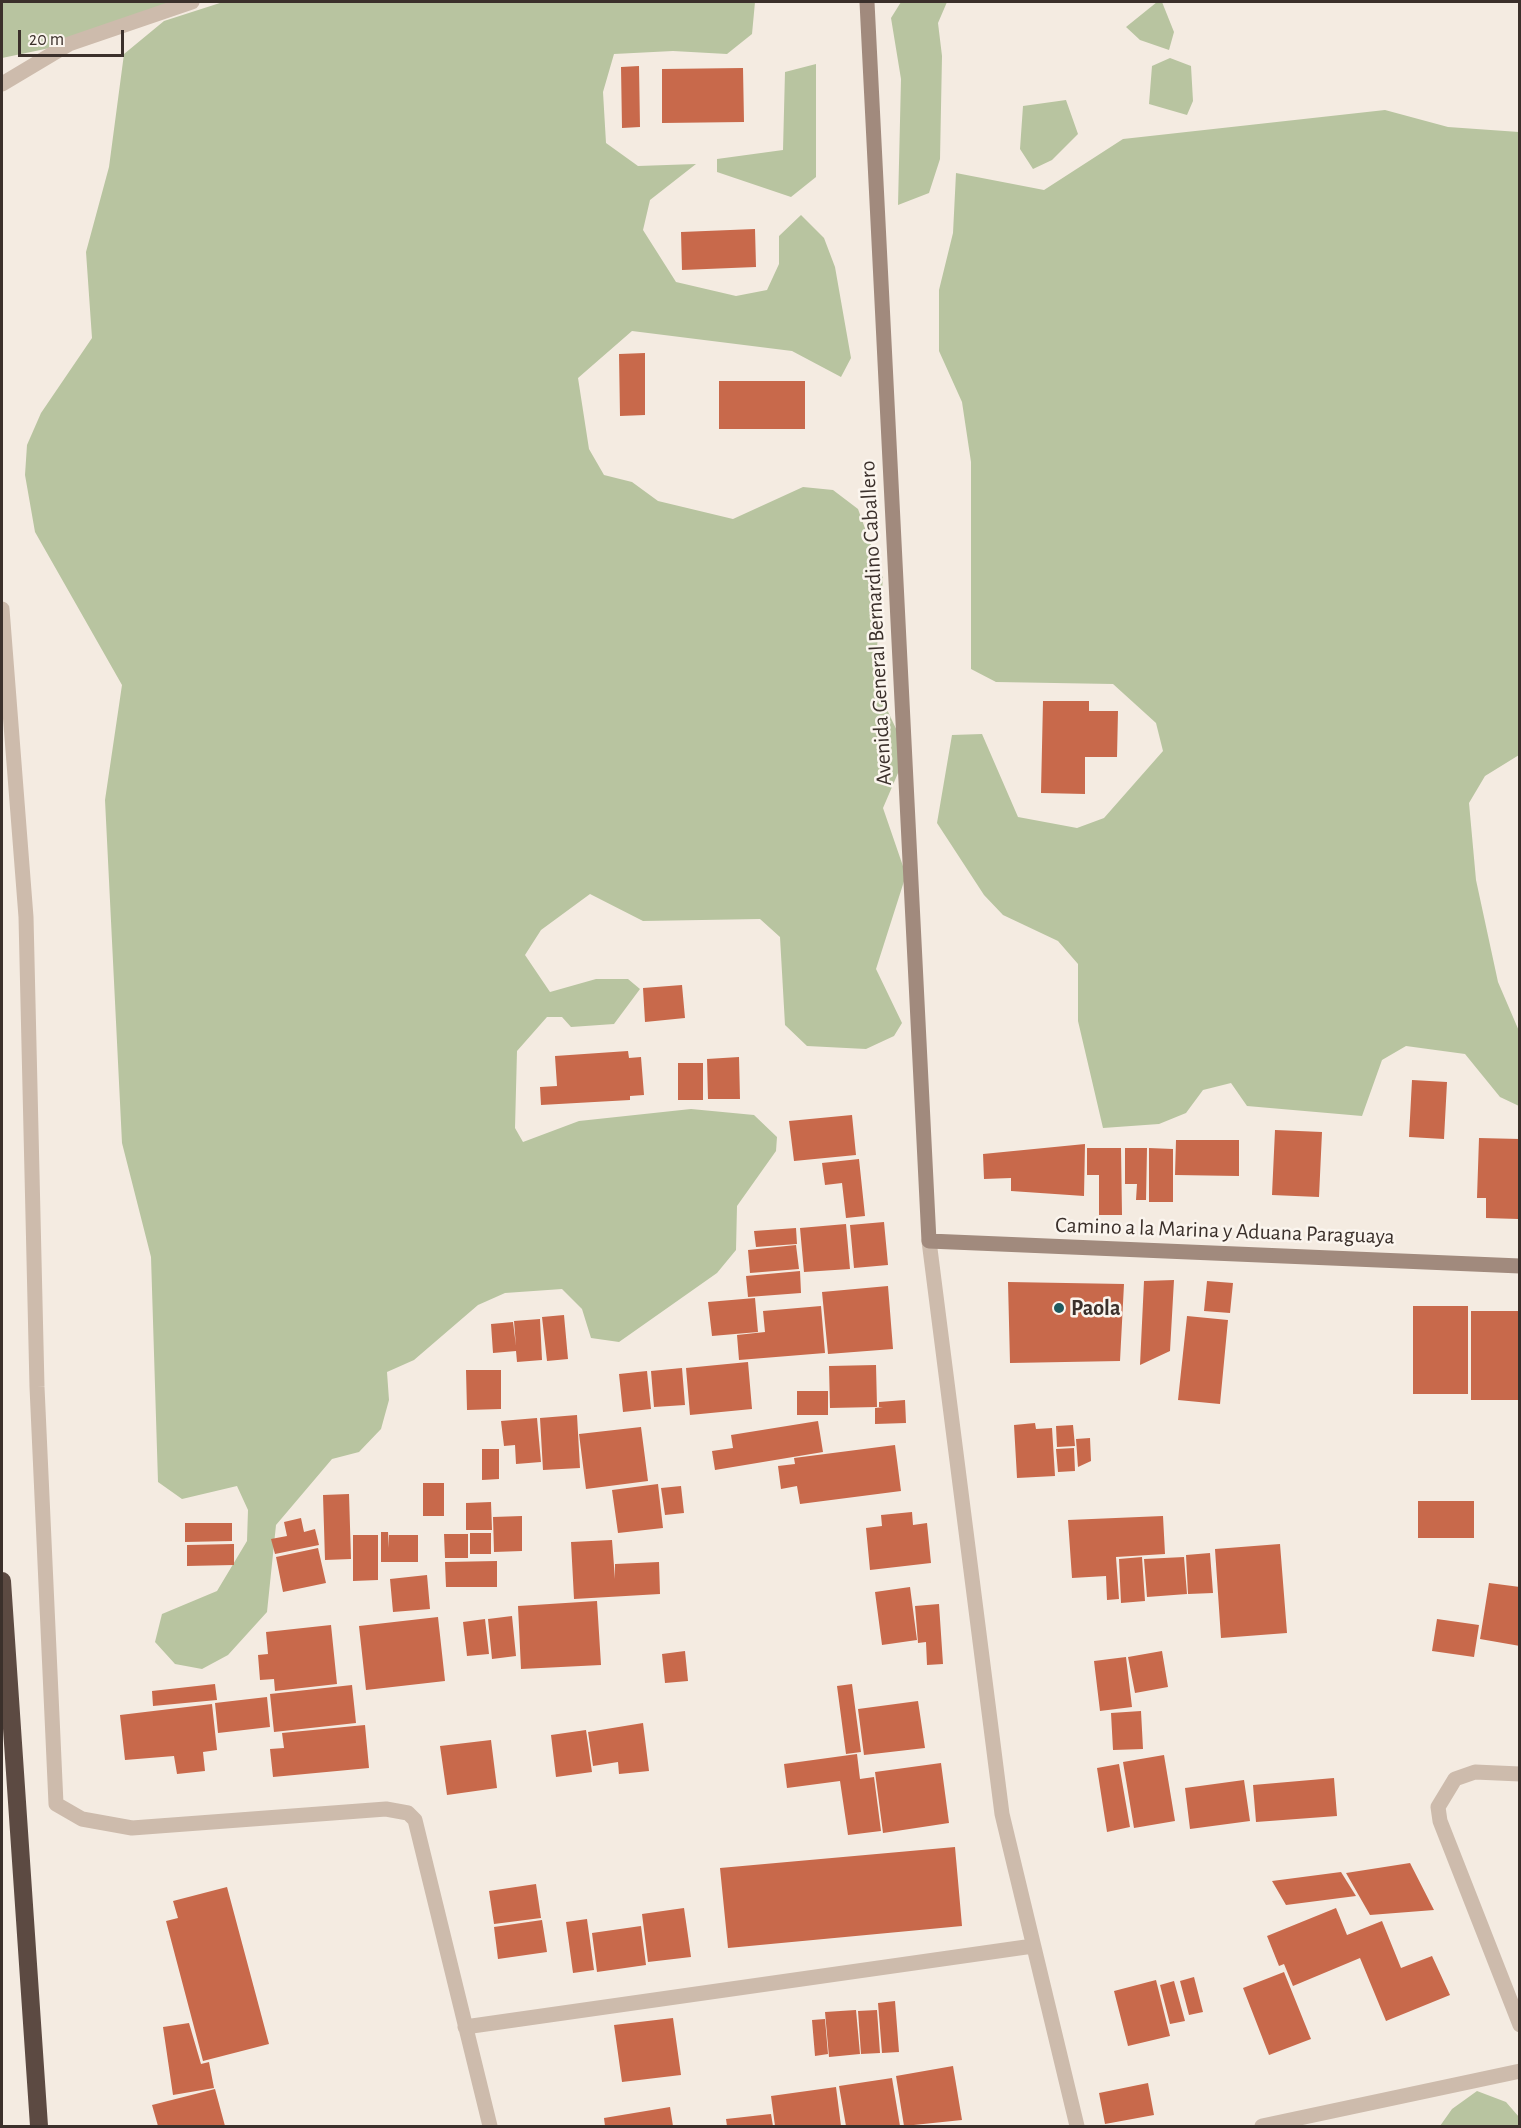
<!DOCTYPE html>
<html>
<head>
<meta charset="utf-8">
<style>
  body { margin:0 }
  #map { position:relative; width:1521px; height:2128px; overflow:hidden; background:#f4ebe1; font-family:"Alegreya Sans",sans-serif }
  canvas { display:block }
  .frame { position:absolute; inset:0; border:3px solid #3b302b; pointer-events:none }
  .scale { position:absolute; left:18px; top:30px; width:106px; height:27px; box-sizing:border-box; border:3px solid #3b302b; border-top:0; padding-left:8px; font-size:18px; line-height:21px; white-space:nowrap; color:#3b302b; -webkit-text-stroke:4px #fbf5ee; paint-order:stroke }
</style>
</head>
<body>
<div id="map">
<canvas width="1521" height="2128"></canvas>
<div class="frame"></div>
<div class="scale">20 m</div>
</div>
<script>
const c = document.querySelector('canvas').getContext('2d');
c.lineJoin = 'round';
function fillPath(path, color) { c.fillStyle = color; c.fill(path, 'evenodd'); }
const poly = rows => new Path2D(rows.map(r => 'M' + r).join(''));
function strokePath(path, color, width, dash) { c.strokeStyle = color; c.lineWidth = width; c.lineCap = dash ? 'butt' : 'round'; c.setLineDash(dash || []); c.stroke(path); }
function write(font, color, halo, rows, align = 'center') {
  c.font = font + ' "Alegreya Sans",sans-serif'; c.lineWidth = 5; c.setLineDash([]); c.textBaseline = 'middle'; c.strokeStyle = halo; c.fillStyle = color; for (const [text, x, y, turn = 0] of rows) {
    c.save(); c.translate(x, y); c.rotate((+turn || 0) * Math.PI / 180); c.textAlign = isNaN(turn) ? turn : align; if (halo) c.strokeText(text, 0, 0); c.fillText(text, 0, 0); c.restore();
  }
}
fillPath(poly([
  [2,2,192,2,69,44,2,58],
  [223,2,755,2,752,34,727,54,673,51,614,54,603,92,606,143,638,166,696,164,650,200,643,230,676,282,736,296,767,290,779,264,779,236,801,215,824,238,835,267,851,358,841,377,792,351,632,331,578,378,589,449,604,475,632,482,658,501,733,519,803,487,833,490,858,509,883,578,874,682,907,752,883,808,906,875,876,969,902,1023,894,1036,866,1049,807,1046,785,1025,780,937,760,919,643,921,590,894,541,930,525,955,550,992,596,979,628,979,640,989,614,1024,571,1027,562,1017,547,1017,517,1051,515,1128,523,1142,579,1121,691,1109,754,1115,777,1137,776,1151,737,1206,736,1250,717,1273,619,1342,591,1338,582,1309,562,1289,505,1293,478,1305,414,1360,387,1372,389,1400,381,1429,359,1452,332,1459,276,1525,267,1612,228,1655,202,1669,175,1664,155,1642,162,1614,217,1591,247,1541,248,1510,237,1486,182,1499,158,1482,151,1257,122,1143,105,800,122,685,35,532,25,475,27,445,41,413,92,338,86,252,109,167,124,54,164,21],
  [901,2,947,2,938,23,942,56,940,159,929,193,898,205,901,79,891,18],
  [1157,2,1162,2,1174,32,1169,50,1140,40,1126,27],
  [1170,58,1191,66,1193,101,1187,115,1149,104,1152,66],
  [816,64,816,177,791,197,717,172,717,159,783,150,785,72],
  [1066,100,1078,134,1052,160,1033,169,1020,149,1023,106],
  [1385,110,1448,127,1519,132,1519,755,1485,776,1469,803,1476,880,1498,982,1519,1031,1519,1106,1500,1097,1465,1054,1406,1046,1382,1060,1362,1116,1247,1106,1231,1083,1203,1090,1186,1113,1159,1124,1103,1128,1078,1021,1078,964,1058,941,1003,915,984,895,937,823,952,735,982,734,1018,817,1077,828,1104,818,1163,751,1156,723,1113,684,996,682,971,669,971,462,962,402,939,351,939,290,953,233,956,173,1044,190,1123,139],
  [1477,2091,1506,2102,1519,2117,1519,2126,1440,2126,1452,2109]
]), '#b8c4a0');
fillPath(poly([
  [639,66,640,127,622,128,621,67],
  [743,68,744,122,662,123,662,69],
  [755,229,756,267,682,270,681,232],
  [645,353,645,415,620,416,619,354],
  [719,381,805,381,805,429,719,429],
  [1043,701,1089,701,1089,711,1118,711,1117,757,1085,757,1085,794,1041,793],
  [682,985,685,1018,645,1022,643,988],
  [628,1051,629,1058,641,1057,644,1095,630,1096,630,1100,541,1105,540,1087,557,1086,555,1056],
  [739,1057,740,1099,708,1099,707,1059],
  [678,1063,703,1063,703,1100,678,1100],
  [1412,1080,1447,1082,1444,1139,1409,1137],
  [852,1115,856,1155,794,1161,789,1121],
  [1275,1130,1322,1132,1319,1197,1272,1195],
  [1479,1138,1520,1139,1518,1219,1486,1218,1486,1198,1477,1198],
  [1176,1140,1239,1140,1239,1176,1175,1175],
  [1085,1144,1084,1196,1011,1191,1011,1178,984,1179,983,1154],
  [1087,1148,1121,1148,1122,1215,1099,1215,1099,1175,1087,1175],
  [1125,1148,1147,1148,1146,1200,1136,1200,1137,1184,1125,1184],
  [1149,1148,1173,1149,1173,1202,1149,1202],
  [859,1159,865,1216,846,1218,842,1183,825,1185,822,1163],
  [884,1222,888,1265,854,1268,850,1225],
  [846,1224,850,1269,804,1272,800,1228],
  [796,1228,797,1244,756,1247,754,1231],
  [796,1245,799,1269,750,1273,748,1250],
  [800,1271,801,1293,748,1297,746,1276],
  [1174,1280,1170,1351,1140,1365,1144,1281],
  [1207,1281,1233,1283,1230,1313,1204,1311],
  [1008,1282,1124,1284,1120,1361,1010,1363],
  [888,1286,893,1349,828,1354,822,1292],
  [755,1298,758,1332,712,1336,708,1302],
  [821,1306,825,1353,739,1360,737,1335,765,1332,763,1311],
  [1413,1306,1468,1306,1468,1394,1413,1394],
  [1471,1311,1520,1311,1520,1400,1471,1400],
  [564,1315,568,1359,547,1361,542,1317],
  [1187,1316,1228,1320,1220,1404,1178,1400],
  [540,1319,542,1360,517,1362,516,1351,493,1353,491,1324,513,1322,516,1346,514,1321],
  [748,1362,752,1409,690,1415,686,1368],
  [876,1365,877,1407,830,1408,829,1366],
  [682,1368,685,1405,654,1407,651,1371],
  [466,1370,501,1370,501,1409,467,1410],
  [647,1371,651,1409,623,1412,619,1374],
  [797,1391,828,1391,828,1415,797,1415],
  [905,1400,906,1423,875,1424,875,1408,883,1407,879,1407,879,1402],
  [577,1415,580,1468,543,1470,540,1418],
  [537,1418,541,1462,516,1464,515,1445,504,1446,501,1421],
  [818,1421,823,1452,715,1470,712,1451,733,1448,731,1435],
  [1035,1423,1036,1429,1052,1428,1055,1476,1017,1478,1014,1425],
  [1073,1425,1075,1446,1057,1447,1056,1426],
  [641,1427,648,1481,586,1489,579,1434],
  [1090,1438,1091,1461,1078,1467,1076,1439],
  [895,1445,901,1491,800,1504,797,1486,781,1489,778,1466,795,1464,794,1458],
  [1074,1448,1075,1471,1058,1472,1056,1449],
  [482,1449,499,1449,499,1479,482,1480],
  [423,1483,444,1483,444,1516,423,1516],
  [658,1484,663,1528,618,1533,612,1490],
  [681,1486,684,1513,665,1515,661,1488],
  [349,1494,351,1559,325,1560,323,1495],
  [1418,1501,1474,1501,1474,1538,1418,1538],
  [491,1502,492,1530,466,1530,466,1503],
  [912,1512,913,1525,927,1523,931,1563,870,1570,866,1528,882,1526,881,1515],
  [522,1516,522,1551,494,1552,493,1517],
  [1163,1516,1165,1554,1116,1557,1119,1599,1107,1600,1106,1576,1072,1578,1068,1520],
  [301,1518,304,1532,315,1529,319,1545,275,1554,271,1539,287,1536,284,1522],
  [185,1523,232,1523,232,1541,185,1542],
  [381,1532,388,1532,389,1548,389,1535,418,1535,418,1562,381,1562],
  [470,1533,491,1533,491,1554,470,1554],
  [444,1534,468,1534,468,1558,445,1558],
  [353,1535,378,1535,378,1580,353,1581],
  [612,1540,615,1579,615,1564,659,1562,660,1594,574,1599,571,1542],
  [234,1544,234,1565,187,1566,187,1545],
  [1280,1544,1287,1633,1221,1638,1215,1549],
  [318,1548,326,1583,283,1592,276,1557],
  [1210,1553,1213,1593,1188,1594,1186,1555],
  [1142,1557,1145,1601,1121,1603,1119,1559],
  [1184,1557,1187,1594,1147,1597,1144,1559],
  [497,1561,497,1587,446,1587,445,1562],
  [427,1575,430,1609,393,1612,390,1579],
  [1489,1583,1520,1587,1520,1646,1480,1639],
  [910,1587,917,1640,882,1645,875,1592],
  [597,1601,601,1665,521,1669,518,1606],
  [939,1604,943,1664,927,1665,926,1642,918,1643,915,1606],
  [512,1616,516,1656,492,1659,488,1619],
  [438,1617,445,1681,366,1690,359,1626],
  [485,1619,489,1654,467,1656,463,1622],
  [1437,1619,1479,1625,1474,1657,1432,1651],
  [331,1625,337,1684,275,1691,274,1679,260,1680,258,1655,268,1654,266,1632],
  [685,1651,688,1681,665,1683,662,1654],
  [1162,1651,1168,1687,1135,1693,1128,1657],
  [1126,1657,1132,1707,1100,1711,1094,1661],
  [215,1684,217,1700,153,1706,152,1691],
  [852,1684,861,1752,846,1754,837,1686],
  [352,1685,356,1723,274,1732,270,1694],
  [267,1697,270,1727,218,1733,215,1703],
  [918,1701,925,1748,864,1755,858,1709],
  [212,1704,217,1750,203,1752,205,1771,177,1774,174,1756,125,1760,120,1715],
  [1141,1711,1143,1749,1113,1750,1111,1713],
  [643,1723,649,1771,619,1774,618,1762,593,1766,588,1732],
  [365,1725,369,1768,273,1777,270,1749,284,1748,282,1733],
  [586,1730,592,1772,556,1777,551,1735],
  [491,1740,497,1788,447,1795,440,1746],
  [857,1754,860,1779,874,1777,881,1831,848,1835,840,1781,787,1788,784,1764],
  [1164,1755,1175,1821,1134,1828,1123,1762],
  [941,1763,949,1823,883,1833,875,1772],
  [1119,1764,1130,1827,1107,1832,1097,1768],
  [1334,1778,1337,1816,1256,1822,1253,1785],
  [1244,1780,1250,1821,1190,1829,1185,1788],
  [955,1847,962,1926,728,1948,720,1868],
  [1410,1863,1434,1910,1370,1915,1346,1873],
  [1341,1872,1356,1896,1286,1905,1272,1881],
  [536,1884,541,1918,494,1924,489,1891],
  [227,1887,269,2044,203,2061,166,1921,178,1918,173,1901],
  [684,1908,691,1957,648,1962,642,1914],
  [1336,1908,1347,1935,1382,1921,1401,1968,1432,1956,1450,1995,1386,2021,1360,1958,1293,1986,1284,1964,1279,1966,1267,1936],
  [587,1919,594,1970,573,1973,566,1922],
  [542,1920,547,1952,498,1959,494,1927],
  [641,1926,646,1965,597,1972,592,1933],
  [1284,1972,1311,2039,1269,2055,1243,1988],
  [1194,1977,1203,2012,1189,2015,1180,1981],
  [1156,1980,1170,2036,1128,2046,1114,1991],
  [1174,1981,1185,2021,1170,2024,1160,1985],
  [895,2001,899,2052,882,2053,878,2003],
  [856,2010,860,2054,829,2057,825,2012],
  [877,2010,880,2053,861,2054,858,2011],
  [673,2018,681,2075,622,2082,614,2025],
  [825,2019,828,2054,815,2056,812,2020],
  [189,2023,201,2064,209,2062,214,2088,173,2095,163,2027],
  [953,2066,962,2120,904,2126,896,2076],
  [892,2078,900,2126,846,2126,839,2086],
  [1148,2083,1154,2115,1105,2124,1099,2093],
  [836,2087,841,2126,775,2126,771,2096],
  [215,2089,225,2126,158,2126,152,2105],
  [670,2107,673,2126,605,2126,604,2118],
  [771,2114,773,2126,727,2126,726,2119]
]), '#c8694b');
strokePath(poly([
  [2,84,69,44,192,2],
  [2,609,26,917,37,1387,56,1804,82,1819,132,1828,386,1809,408,1813,415,1820,490,2126],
  [929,1241,1002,1814,1077,2126],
  [1520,1774,1475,1772,1455,1779,1438,1807,1440,1821,1520,2025],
  [465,2027,1033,1946],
  [1262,2126,1520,2071]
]), '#cdbbac', 15);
strokePath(poly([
  [867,2,929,1241,1520,1266]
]), '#a18a7d', 15);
strokePath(poly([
  [2,1581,39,2126]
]), '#5c4a42', 18);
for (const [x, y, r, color] of [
  [1059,1308,6,"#1f5a5e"]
]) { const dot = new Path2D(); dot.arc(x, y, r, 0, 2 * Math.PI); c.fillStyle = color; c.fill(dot); strokePath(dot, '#fbf5ee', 2); }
write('22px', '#3b302b', '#fbf5ee', [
  ["Avenida General Bernardino Caballero",876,623,-93],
  ["Camino a la Marina y Aduana Paraguaya",1225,1231,2]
]);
write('bold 22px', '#3b302b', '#fbf5ee', [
  ["Paola",1071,1308]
], 'left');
</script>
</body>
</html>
